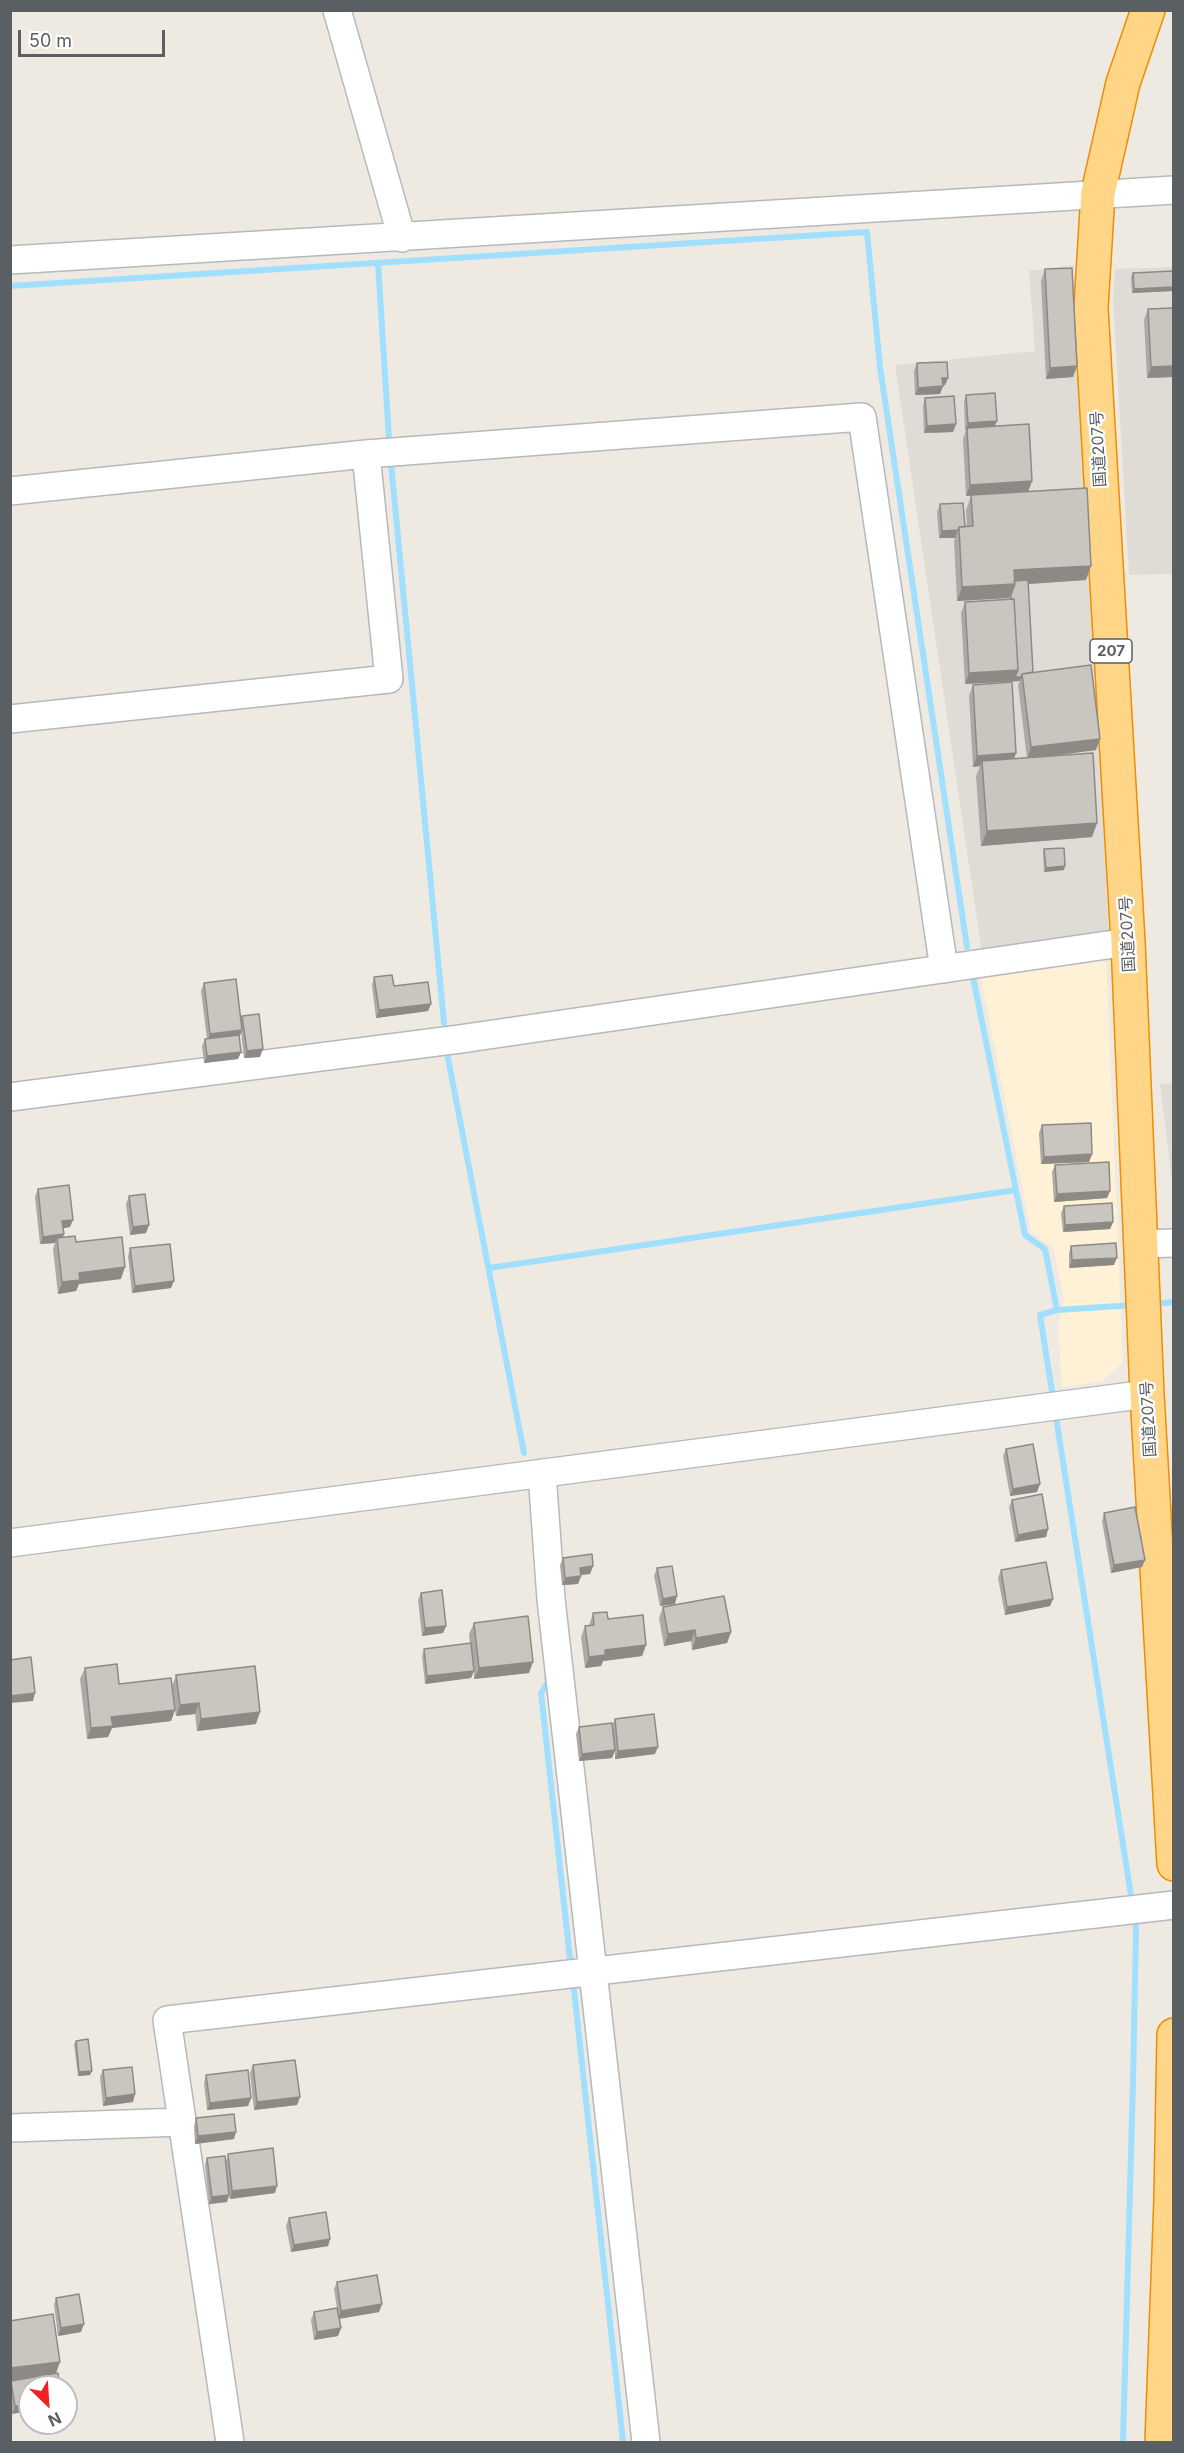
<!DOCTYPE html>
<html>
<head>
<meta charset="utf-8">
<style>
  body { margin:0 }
  #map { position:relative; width:1184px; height:2453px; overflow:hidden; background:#eeeae1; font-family:Inter,sans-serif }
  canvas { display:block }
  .frame { position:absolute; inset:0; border:12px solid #5a5f64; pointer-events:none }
  .north { position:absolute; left:18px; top:2375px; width:60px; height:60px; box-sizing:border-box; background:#fff; border:2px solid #bdbfc1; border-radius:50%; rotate:155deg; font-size:16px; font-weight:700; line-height:24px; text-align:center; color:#5a5f64 }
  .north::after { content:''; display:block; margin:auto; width:21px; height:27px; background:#f62024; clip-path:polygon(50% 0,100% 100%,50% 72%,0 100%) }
  .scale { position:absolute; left:18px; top:30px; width:147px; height:27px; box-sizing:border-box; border:3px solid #5a5f64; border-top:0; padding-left:8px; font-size:18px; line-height:21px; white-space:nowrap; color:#5a5f64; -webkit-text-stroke:4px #fff; paint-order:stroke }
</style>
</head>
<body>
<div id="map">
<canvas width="1184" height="2453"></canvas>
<div class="frame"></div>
<div class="north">N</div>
<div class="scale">50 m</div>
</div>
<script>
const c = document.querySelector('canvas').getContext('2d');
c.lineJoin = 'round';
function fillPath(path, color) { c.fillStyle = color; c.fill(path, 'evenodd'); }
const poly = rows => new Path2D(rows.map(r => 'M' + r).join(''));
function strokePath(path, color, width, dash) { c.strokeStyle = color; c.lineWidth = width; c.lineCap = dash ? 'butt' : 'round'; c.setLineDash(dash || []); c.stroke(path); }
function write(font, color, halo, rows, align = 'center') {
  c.font = font + ' Inter,"Noto Sans JP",sans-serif'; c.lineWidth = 4.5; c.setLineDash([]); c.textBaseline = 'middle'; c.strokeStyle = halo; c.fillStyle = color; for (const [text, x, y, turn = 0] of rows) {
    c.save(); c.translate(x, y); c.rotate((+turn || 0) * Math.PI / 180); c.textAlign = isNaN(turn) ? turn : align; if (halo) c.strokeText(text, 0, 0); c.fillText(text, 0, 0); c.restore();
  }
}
fillPath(poly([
  [1106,957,1123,1362,1103,1381,1062,1387,1058,1325,1064,1299,1054,1249,1031,1231,980,973]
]), '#fff1d6');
fillPath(poly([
  [1074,265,1109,937,982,953,895,365,1035,351,1029,271],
  [1173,267,1173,574,1129,575,1113,298,1115,269],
  [1173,1083,1174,1083,1173,1190,1160,1084]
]), '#dfdcd6');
strokePath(poly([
  [378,263,389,439],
  [10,286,867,232,880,367,967,947],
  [391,463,444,1023],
  [973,977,1025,1235,1045,1249,1057,1310],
  [447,1053,524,1453],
  [489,1268,1016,1190],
  [1153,1304,1174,1302],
  [1053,1398,1040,1315,1057,1310,1134,1305],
  [1055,1411,1132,1902],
  [547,1677,548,1682,541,1693,570,1959],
  [574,1990,623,2442],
  [1123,2442,1133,2082,1136,1928,1134,1915]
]), '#a1dfff', 6);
const minor = poly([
  [337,10,402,238],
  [10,260,1174,190],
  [10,491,366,454,862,417,944,969],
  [10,719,389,679,366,454],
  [10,1097,460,1039,1128,942],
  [1142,1244,1174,1243],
  [542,1473,551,1599,646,2442],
  [10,1543,1147,1394],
  [10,2128,182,2122],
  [230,2442,167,2020,1174,1905]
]);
const highway = poly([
  [1148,10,1123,83,1098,193,1091,308,1128,942,1147,1394,1174,1864],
  [1162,2442,1171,2200,1174,2035]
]);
strokePath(minor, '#b5b9bd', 30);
strokePath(highway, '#f08d00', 36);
strokePath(minor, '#fff', 27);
strokePath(highway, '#ffd588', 33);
fillPath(poly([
  [1045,269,1077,366,1073,377,1046,379,1041,281],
  [1173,271,1173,291,1132,293,1131,277,1133,273],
  [1173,308,1173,377,1147,378,1144,320,1148,309],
  [917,363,948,378,945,385,943,385,940,394,915,395,914,371],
  [966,395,995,426,1032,481,1028,491,1086,580,1028,584,1033,672,1096,750,1050,756,1097,823,1092,837,981,846,976,776,980,766,973,767,969,696,973,685,1016,753,1014,759,1027,758,1018,685,1020,681,965,684,961,613,965,602,1009,599,1009,598,957,601,954,542,955,538,939,538,937,512,940,504,965,527,967,527,966,510,971,496,966,496,963,439,966,430,965,430,964,402],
  [925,398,956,424,953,432,924,433,923,405],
  [1044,849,1064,870,1044,872,1043,853],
  [374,977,394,986,428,1011,376,1018,372,985],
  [204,983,241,1022,242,1016,260,1057,244,1058,241,1032,239,1038,241,1052,238,1059,204,1063,202,1046,205,1039,207,1039,201,991],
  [1042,1125,1092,1154,1089,1162,1041,1164,1039,1133],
  [1055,1165,1110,1191,1107,1198,1054,1202,1052,1172],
  [38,1189,70,1227,63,1228,64,1234,63,1237,76,1242,121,1279,79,1284,76,1291,58,1294,53,1249,55,1243,40,1244,35,1197],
  [129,1196,146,1233,130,1235,126,1204],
  [1064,1206,1113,1222,1110,1229,1063,1232,1061,1213],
  [1071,1246,1114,1265,1069,1268,1069,1253],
  [130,1248,171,1288,132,1293,128,1256],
  [1006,1449,1037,1492,1010,1496,1003,1456],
  [1012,1500,1048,1529,1046,1537,1015,1542,1009,1507],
  [1104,1513,1145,1560,1142,1567,1111,1573,1102,1521],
  [563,1558,593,1566,590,1574,581,1575,578,1584,562,1585,560,1565],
  [657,1568,675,1604,660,1606,654,1576],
  [1001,1570,1053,1599,1050,1606,1005,1615,998,1578],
  [421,1593,446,1626,443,1633,422,1636,418,1600],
  [663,1607,731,1632,727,1643,692,1650,691,1641,664,1646,659,1618],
  [593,1613,608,1619,646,1645,642,1656,603,1661,601,1666,585,1668,581,1637,585,1626,589,1626],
  [474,1623,529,1673,474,1679,474,1671,471,1678,425,1684,422,1656,424,1649,470,1643,469,1634],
  [85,1668,175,1710,171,1721,112,1728,108,1737,87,1739,80,1679],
  [176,1675,256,1724,197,1731,195,1714,176,1716,172,1686],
  [615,1719,655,1754,615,1759,615,1751,612,1758,579,1761,576,1734,579,1727,612,1726],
  [76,2041,90,2075,78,2076,74,2044],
  [253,2065,300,2097,297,2105,254,2110,250,2073],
  [103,2070,133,2102,103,2106,100,2077],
  [206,2075,251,2098,248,2106,207,2110,204,2083],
  [196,2118,234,2139,195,2144,194,2126],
  [228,2154,275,2193,230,2199,229,2195,227,2202,209,2204,205,2165,207,2158,226,2161],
  [289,2218,330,2239,328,2246,291,2252,286,2226],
  [337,2282,382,2304,379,2312,339,2319,338,2336,314,2340,311,2320,314,2312,337,2308,334,2289],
  [56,2298,81,2332,58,2336,54,2305],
  [53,2314,12,2414,10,2404,10,2321]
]), '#ada9a4');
fillPath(poly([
  [1173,287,1173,291,1132,293,1134,289],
  [1077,366,1073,377,1046,379,1050,368],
  [1173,366,1173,377,1147,378,1151,367],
  [942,378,948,378,945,385,939,385],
  [943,386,940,394,915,395,918,388],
  [997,421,994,428,967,428,965,430,968,423],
  [956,424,953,432,924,433,927,426],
  [1032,481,1028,492,966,496,970,485],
  [958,530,955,538,939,538,942,531],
  [1091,566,1086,580,1014,585,1009,598,957,601,962,587,1014,570],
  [1018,670,1021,677,1020,681,965,684,969,673],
  [1100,739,1096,750,1027,759,1031,747],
  [1016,753,1012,764,982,761,980,766,973,767,977,756],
  [1097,823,1092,837,981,846,987,831],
  [1065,866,1064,870,1044,872,1046,868],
  [431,1004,428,1011,376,1018,379,1010],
  [242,1030,239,1038,207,1042,210,1034],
  [263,1049,260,1057,244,1058,247,1051],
  [241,1052,238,1059,204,1063,207,1056],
  [1092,1154,1089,1162,1041,1164,1044,1157],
  [1110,1191,1107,1198,1054,1202,1057,1194],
  [73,1220,70,1227,59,1229,62,1221],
  [1113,1222,1110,1229,1063,1232,1065,1225],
  [149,1225,146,1233,130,1235,133,1227],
  [64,1234,61,1242,57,1238,55,1243,40,1244,43,1237],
  [1117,1258,1114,1265,1069,1268,1072,1260],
  [125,1267,121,1279,79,1284,76,1291,58,1294,62,1282,79,1273],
  [174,1281,171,1288,132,1293,135,1286],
  [1040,1484,1037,1492,1010,1496,1013,1489],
  [1048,1529,1046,1537,1015,1542,1018,1535],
  [1145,1560,1142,1567,1111,1573,1114,1565],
  [593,1566,590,1574,578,1575,580,1568],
  [581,1576,578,1584,562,1585,565,1578],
  [677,1596,675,1604,660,1606,663,1599],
  [1053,1599,1050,1606,1005,1615,1007,1607],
  [446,1626,443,1633,422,1636,425,1628],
  [695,1630,691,1641,664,1646,668,1634],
  [731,1632,727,1643,692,1650,696,1638],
  [646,1645,642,1656,603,1661,601,1666,585,1668,589,1657,605,1650],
  [533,1662,529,1673,474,1679,479,1668],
  [474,1671,471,1678,425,1684,427,1676],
  [35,1693,33,1701,10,1703,10,1696],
  [199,1703,195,1714,176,1716,180,1705],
  [175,1710,171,1721,112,1728,108,1737,87,1739,91,1728,111,1717],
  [260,1712,256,1724,197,1731,201,1719],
  [658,1747,655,1754,615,1759,618,1751],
  [615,1750,612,1758,579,1761,582,1754],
  [92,2071,90,2075,78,2076,79,2072],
  [135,2094,133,2102,103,2106,106,2098],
  [300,2097,297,2105,254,2110,257,2102],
  [251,2098,248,2106,207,2110,210,2103],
  [236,2132,234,2139,195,2144,198,2136],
  [277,2186,275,2193,230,2199,232,2191],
  [229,2195,227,2202,209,2204,212,2197],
  [330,2239,328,2246,291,2252,294,2245],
  [382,2304,379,2312,338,2319,341,2311],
  [84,2324,81,2332,58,2336,61,2328],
  [341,2328,338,2336,314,2340,317,2332],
  [60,2362,55,2376,10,2382,10,2368],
  [30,2404,30,2411,12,2414,15,2406]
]), '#8d8a86');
const building = poly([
  [1072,268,1077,366,1050,368,1045,269,1072,268],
  [1173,271,1173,287,1134,289,1133,273,1173,271],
  [1173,308,1173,366,1151,367,1148,309,1173,308],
  [947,362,948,378,942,378,943,386,918,388,917,363,947,362],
  [995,393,997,421,968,423,966,395,995,393],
  [954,396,956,424,927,426,925,398,954,396],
  [1029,424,1032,481,970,485,967,428,1029,424],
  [1087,488,1091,566,1014,570,1015,584,962,587,959,527,973,526,971,495,1087,488],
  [963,503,965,527,959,527,958,530,942,531,940,504,963,503],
  [1028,580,1033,672,1022,674,1021,677,1015,677,1018,670,1014,599,1011,599,1011,595,1015,584,1014,581,1028,580],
  [1014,599,1018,670,969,673,965,602,1014,599],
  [1091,665,1100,739,1031,747,1022,674,1091,665],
  [1012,682,1016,753,977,756,973,685,1012,682],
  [1093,753,1097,823,987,831,982,761,1093,753],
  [1064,848,1065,866,1046,868,1044,849,1064,848],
  [392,975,394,986,428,982,431,1004,379,1010,374,977,392,975],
  [236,979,242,1030,210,1034,204,983,236,979],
  [259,1014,263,1049,247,1051,242,1016,259,1014],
  [239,1035,241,1052,207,1056,205,1039,239,1035],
  [1091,1123,1092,1154,1044,1157,1042,1125,1091,1123],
  [1109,1162,1110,1191,1057,1194,1055,1165,1109,1162],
  [69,1185,73,1220,62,1221,64,1234,43,1237,38,1189,69,1185],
  [145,1194,149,1225,133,1227,129,1196,145,1194],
  [1112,1203,1113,1222,1065,1225,1064,1206,1112,1203],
  [75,1236,76,1242,122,1237,125,1267,79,1273,80,1280,62,1282,57,1238,75,1236],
  [1116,1243,1117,1258,1072,1260,1071,1246,1116,1243],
  [170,1244,174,1281,135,1286,130,1248,170,1244],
  [1033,1444,1040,1484,1013,1489,1006,1449,1033,1444],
  [1042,1494,1048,1529,1018,1535,1012,1500,1042,1494],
  [1135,1507,1145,1560,1114,1565,1104,1513,1135,1507],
  [592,1554,593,1566,580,1568,581,1576,565,1578,563,1558,592,1554],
  [1046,1562,1053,1599,1007,1607,1001,1570,1046,1562],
  [672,1566,677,1596,663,1599,657,1568,672,1566],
  [442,1590,446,1626,425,1628,421,1593,442,1590],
  [724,1596,731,1632,696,1638,695,1630,668,1634,663,1607,724,1596],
  [607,1612,608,1619,643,1615,646,1645,605,1650,605,1655,589,1657,585,1626,594,1625,593,1613,607,1612],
  [528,1616,533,1662,479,1668,474,1623,528,1616],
  [471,1643,474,1671,427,1676,424,1649,471,1643],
  [31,1657,35,1693,10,1696,10,1660,31,1657],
  [117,1664,119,1684,171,1678,175,1710,111,1717,113,1726,91,1728,85,1668,117,1664],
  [255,1666,260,1712,201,1719,199,1703,180,1705,176,1675,255,1666],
  [654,1714,658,1747,618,1751,615,1719,654,1714],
  [612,1723,615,1750,582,1754,579,1727,612,1723],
  [88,2039,92,2071,79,2072,76,2041,88,2039],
  [295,2060,300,2097,257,2102,253,2065,295,2060],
  [132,2067,135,2094,106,2098,103,2070,132,2067],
  [248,2070,251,2098,210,2103,206,2075,248,2070],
  [234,2114,236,2132,198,2136,196,2118,234,2114],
  [273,2148,277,2186,232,2191,228,2154,273,2148],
  [225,2156,229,2195,212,2197,207,2158,225,2156],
  [326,2212,330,2239,294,2245,289,2218,326,2212],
  [377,2275,382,2304,341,2311,337,2282,377,2275],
  [79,2294,84,2324,61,2328,56,2298,79,2294],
  [337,2308,341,2328,317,2332,314,2312,337,2308],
  [53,2314,60,2362,10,2368,10,2321,53,2314],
  [58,2373,60,2387,30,2387,30,2404,15,2406,11,2381,58,2373]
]);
fillPath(building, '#c9c5bf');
strokePath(building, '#8d8a86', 1.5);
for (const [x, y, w] of [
  [1111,651,42]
]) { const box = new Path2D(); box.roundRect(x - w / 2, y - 12, w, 24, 4.5); c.fillStyle = '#fff'; c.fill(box); strokePath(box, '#5a5f64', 1.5); }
write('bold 15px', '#5a5f64', null, [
  ["207",1111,651]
]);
write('16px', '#5a5f64', '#fff', [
  ["国道207号",1099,449,-93],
  ["国道207号",1128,934,-93],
  ["国道207号",1149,1419,-93]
]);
</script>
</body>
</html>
